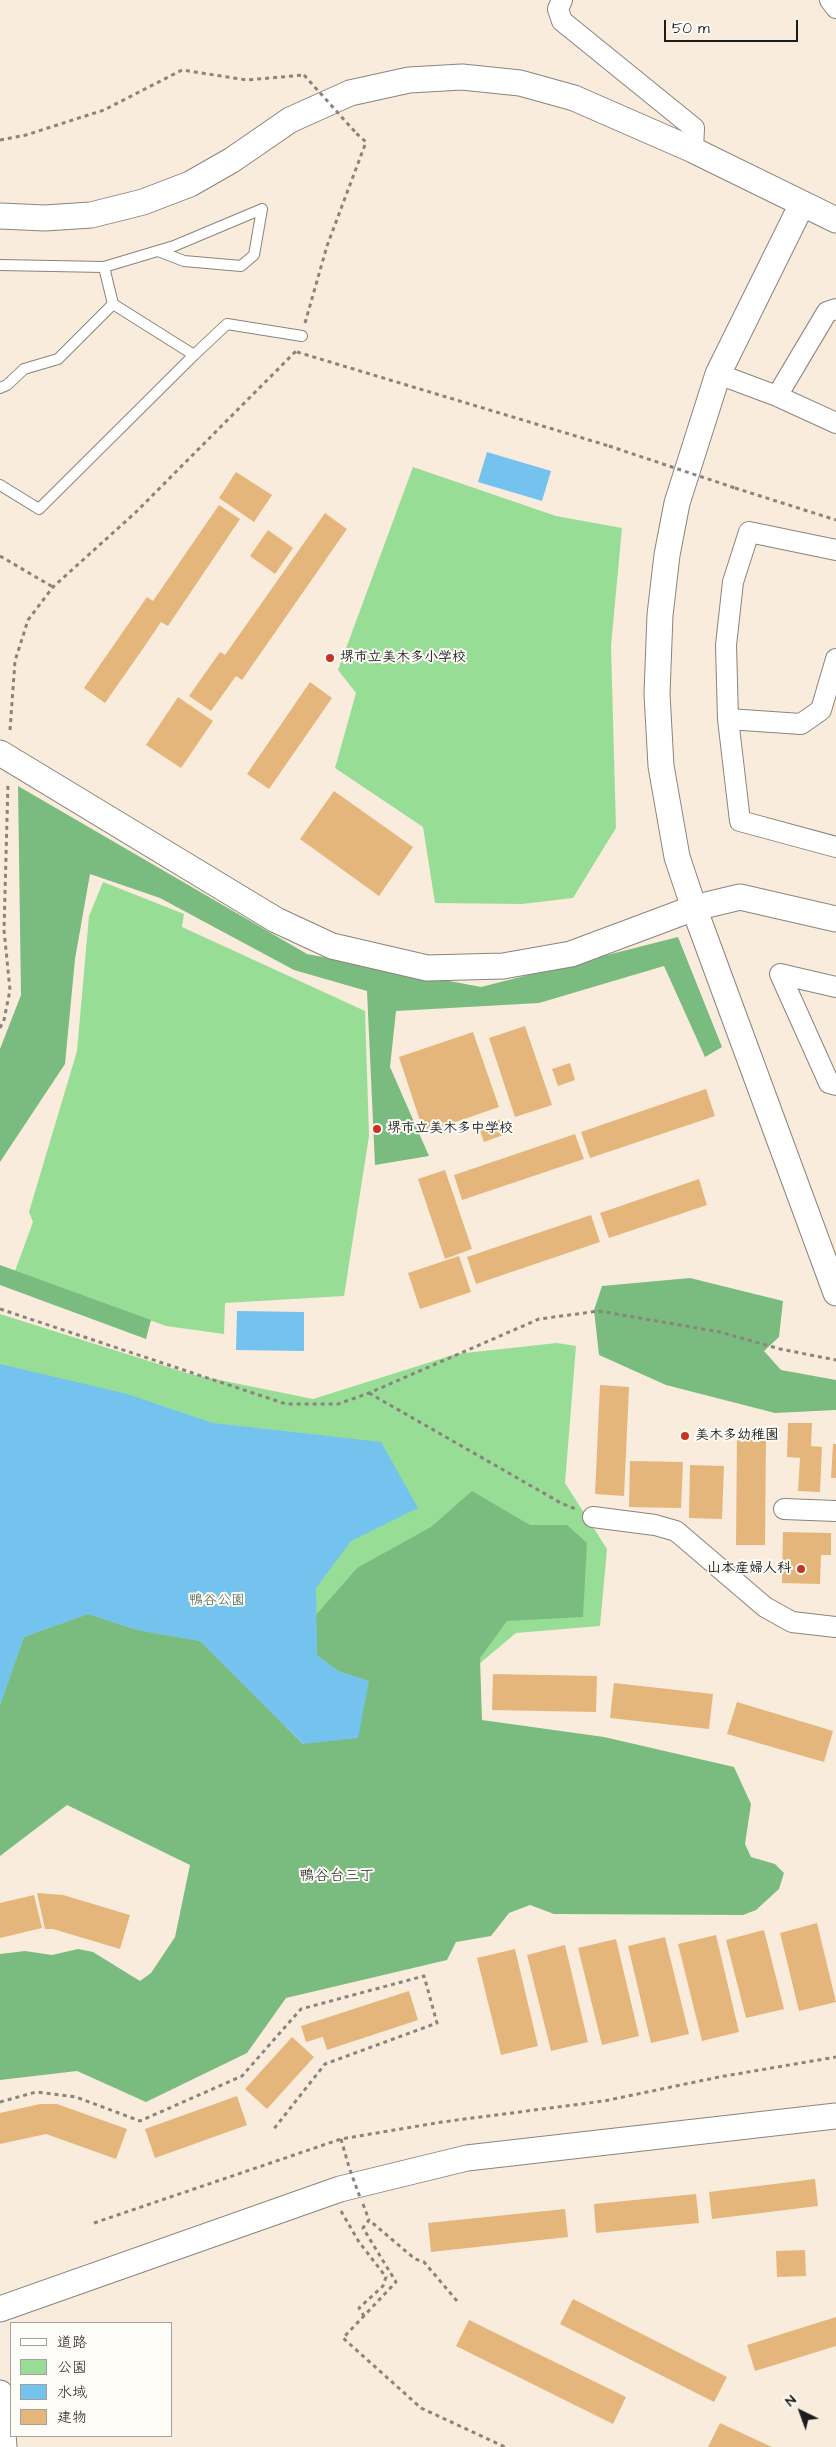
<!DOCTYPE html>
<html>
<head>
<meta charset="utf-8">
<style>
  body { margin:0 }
  #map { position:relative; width:836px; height:2447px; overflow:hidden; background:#f9ecdc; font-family:"Architects Daughter","Klee One",sans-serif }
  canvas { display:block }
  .legend { position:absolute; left:10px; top:2322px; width:162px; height:115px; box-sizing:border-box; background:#fdfcf7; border:1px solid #a3a29f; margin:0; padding:6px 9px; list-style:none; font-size:15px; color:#1c1c1c }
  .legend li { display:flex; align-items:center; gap:10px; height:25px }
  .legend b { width:25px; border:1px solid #a3a29f }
  .north { position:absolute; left:776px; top:2387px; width:50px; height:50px; -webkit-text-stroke:4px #fdfcf7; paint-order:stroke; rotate:318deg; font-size:14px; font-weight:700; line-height:20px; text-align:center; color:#1c1c1c }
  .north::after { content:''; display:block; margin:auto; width:18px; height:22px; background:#1c1c1c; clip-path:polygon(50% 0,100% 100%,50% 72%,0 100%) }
  .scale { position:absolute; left:664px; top:20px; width:134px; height:22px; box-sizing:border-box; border:2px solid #1c1c1c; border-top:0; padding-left:6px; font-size:15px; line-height:18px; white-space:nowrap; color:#1c1c1c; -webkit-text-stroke:4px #fdfcf7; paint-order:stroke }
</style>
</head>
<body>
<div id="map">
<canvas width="836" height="2447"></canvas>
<ul class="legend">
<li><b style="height:6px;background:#fff"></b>道路</li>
<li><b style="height:14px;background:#98dd96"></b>公園</li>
<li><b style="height:14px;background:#74c2ee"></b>水域</li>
<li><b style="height:14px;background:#e5b67b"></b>建物</li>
</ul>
<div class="north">N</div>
<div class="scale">50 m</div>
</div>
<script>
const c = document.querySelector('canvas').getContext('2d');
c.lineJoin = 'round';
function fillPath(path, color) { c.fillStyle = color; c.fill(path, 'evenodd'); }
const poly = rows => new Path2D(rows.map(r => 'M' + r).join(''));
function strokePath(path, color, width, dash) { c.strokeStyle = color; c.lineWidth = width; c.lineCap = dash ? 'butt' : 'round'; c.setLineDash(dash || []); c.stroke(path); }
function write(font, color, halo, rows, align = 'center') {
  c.font = font + ' "Architects Daughter","Klee One",sans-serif'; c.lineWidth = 4; c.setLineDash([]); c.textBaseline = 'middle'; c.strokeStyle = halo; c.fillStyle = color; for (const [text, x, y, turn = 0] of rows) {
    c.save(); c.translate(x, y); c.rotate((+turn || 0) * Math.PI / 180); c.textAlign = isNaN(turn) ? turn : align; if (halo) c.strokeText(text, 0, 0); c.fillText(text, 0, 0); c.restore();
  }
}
fillPath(poly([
  [413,467,556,516,622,528,611,646,616,828,573,898,522,904,435,903,423,827,335,768,356,693,338,670],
  [103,882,184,914,182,927,365,1011,369,1136,344,1296,225,1303,224,1334,166,1326,15,1271,33,1222,29,1212,77,1051,89,916],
  [0,1314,190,1374,313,1399,456,1354,557,1343,576,1346,565,1483,607,1549,600,1626,516,1633,479,1664,57,1800,0,1814]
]), '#98dd96');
fillPath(poly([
  [18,786,307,954,481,987,678,937,722,1047,705,1057,664,966,539,1003,396,1011,390,1067,429,1156,375,1165,367,991,294,970,160,898,90,874,75,959,65,1064,0,1162,0,1049,21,995],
  [0,1265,151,1320,146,1339,0,1285],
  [690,1278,783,1301,779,1337,764,1351,781,1370,836,1380,836,1410,775,1413,666,1385,599,1355,594,1310,602,1286],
  [472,1491,530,1525,567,1525,587,1543,583,1617,507,1621,480,1658,482,1720,604,1737,734,1767,751,1804,745,1844,751,1857,775,1864,784,1873,779,1889,756,1910,743,1915,554,1914,530,1905,509,1913,491,1936,456,1942,447,1960,286,1998,247,2053,146,2102,77,2071,0,2080,0,1954,25,1951,52,1955,78,1949,93,1952,140,1981,151,1973,175,1937,190,1865,67,1805,0,1856,0,1705,24,1637,88,1614,137,1630,200,1641,303,1744,369,1681,338,1671,317,1655,316,1615,357,1568,431,1527]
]), '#7abc7f');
fillPath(poly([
  [487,452,551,471,542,501,478,482],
  [237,1311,304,1312,304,1351,236,1350],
  [0,1364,127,1394,213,1423,381,1442,418,1508,351,1541,316,1588,317,1655,338,1671,369,1681,358,1738,303,1744,200,1641,137,1630,88,1614,24,1637,0,1705]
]), '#74c2ee');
fillPath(poly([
  [236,472,272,495,254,522,219,498],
  [219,505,240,519,168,626,161,622,142,650,136,646,142,650,105,703,84,688,147,597,153,601],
  [325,513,347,529,242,680,236,676,211,711,189,696,220,652,225,655],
  [268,530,293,548,275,574,250,556],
  [310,682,332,698,269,789,247,774],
  [178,697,213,721,181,768,146,745],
  [334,791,413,847,379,896,300,839],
  [525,1026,552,1105,515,1117,489,1038],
  [473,1032,499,1107,424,1133,399,1057],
  [570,1063,575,1080,558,1086,552,1069],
  [706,1089,715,1116,590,1158,581,1132],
  [501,1119,506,1134,484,1142,479,1127],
  [575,1134,584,1159,462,1200,454,1175],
  [445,1170,472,1249,445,1259,418,1179],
  [699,1179,707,1205,609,1238,600,1213],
  [591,1215,600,1242,476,1284,467,1257],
  [459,1256,471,1292,420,1309,408,1273],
  [600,1385,629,1387,624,1496,595,1494],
  [788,1423,812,1423,811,1446,822,1447,820,1492,798,1491,800,1458,787,1457],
  [737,1435,766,1435,765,1545,736,1545],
  [833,1444,836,1444,836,1478,831,1478],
  [630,1461,683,1462,681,1508,629,1507],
  [690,1465,724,1466,722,1519,689,1518],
  [783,1532,831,1533,831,1555,821,1555,820,1584,782,1583],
  [493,1674,597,1676,596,1712,492,1710],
  [614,1683,713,1694,709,1729,610,1718],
  [737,1702,833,1731,824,1762,727,1734],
  [37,1893,63,1895,130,1915,120,1949,53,1929,45,1929],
  [34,1895,42,1928,0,1938,0,1903],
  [817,1923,836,2002,799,2011,780,1933],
  [764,1930,784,2009,746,2018,726,1940],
  [716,1935,739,2032,702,2041,678,1944],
  [665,1937,689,2034,651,2043,628,1946],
  [616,1939,639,2036,602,2045,578,1948],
  [565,1945,588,2042,551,2051,527,1955],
  [515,1949,538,2046,501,2055,477,1958],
  [409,1991,418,2020,327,2050,323,2037,306,2042,301,2026],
  [292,2037,314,2057,267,2109,245,2089],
  [237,2096,247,2125,155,2158,145,2129],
  [40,2104,57,2104,127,2129,116,2159,46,2134,0,2144,0,2113],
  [815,2179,818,2206,712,2219,709,2192],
  [696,2194,699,2223,596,2233,594,2204],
  [565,2209,568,2237,431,2252,428,2223],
  [805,2250,806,2276,777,2277,776,2251],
  [573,2299,727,2377,714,2402,560,2324],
  [836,2317,836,2346,755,2371,747,2345],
  [469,2320,626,2397,613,2424,456,2346],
  [720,2423,772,2447,708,2447]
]), '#e5b67b');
const service = poly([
  [158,251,184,261,241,266,254,255,262,209],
  [0,265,104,267,174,246,262,209],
  [104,267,113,304,194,355,227,324,302,336],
  [0,388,7,385,24,369,58,359,113,304],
  [0,485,39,509,194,355]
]);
const minor = poly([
  [562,0,558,9,562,21,694,128,693,150],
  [830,0,836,8],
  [718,374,777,396,836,423],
  [777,396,827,312,836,309],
  [836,550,749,532,733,582,726,645,728,719,740,821,836,847],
  [728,719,801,724,821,710,836,659],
  [836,987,780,974,829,1083,836,1085],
  [784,1509,836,1511],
  [593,1517,655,1525,676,1531,765,1607,792,1622,836,1627]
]);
const tertiary = poly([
  [802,204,718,374,677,503,667,555,660,615,657,694,661,766,677,857,694,908,836,1293],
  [0,216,45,218,91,215,143,202,190,184,232,160,290,120,350,93,409,80,462,77,520,83,574,98,693,150,836,220],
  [0,753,276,920,332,946,427,968,503,966,571,954,694,908,740,897,836,919],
  [0,2309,340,2189,467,2158,836,2116],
  [0,2393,4,2447]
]);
strokePath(service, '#8a847c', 12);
strokePath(minor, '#8a847c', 22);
strokePath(tertiary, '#8a847c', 27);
strokePath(poly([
  [0,140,26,135,104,110,182,70,247,80,304,75],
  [305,323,327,246,366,142,356,133],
  [297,352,609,446],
  [735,488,836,520],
  [0,556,53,587],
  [10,730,15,661,28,620,53,587,136,512,298,349],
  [0,1028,4,1020,10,990,4,930,8,782],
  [0,1309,286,1404,338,1404,369,1393,539,1319,599,1311,720,1332,780,1349,836,1360],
  [369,1393,561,1503,578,1510],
  [0,2102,36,2092,76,2097,140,2121,242,2076,301,2009,424,1976,437,2023,325,2064,273,2130],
  [341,2139,349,2167],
  [363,2204,369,2220],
  [341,2211,359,2242,386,2277,383,2286,359,2308,364,2316],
  [94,2223,341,2139,442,2122,604,2101,719,2077,836,2057],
  [457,2301,424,2262,415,2259,369,2220,363,2228,396,2282,343,2338,421,2408,505,2447]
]), '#8a847c', 3, [4, 4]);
strokePath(service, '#fff', 10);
strokePath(minor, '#fff', 20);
strokePath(tertiary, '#fff', 25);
strokePath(poly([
  [304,75,356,133],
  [609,446,735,488],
  [350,2170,361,2200]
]), '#8a847c', 3, [4, 4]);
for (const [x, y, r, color] of [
  [330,658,5,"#c8321e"],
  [377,1129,5,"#c8321e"],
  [685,1436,5,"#c8321e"],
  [801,1569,5,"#c8321e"]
]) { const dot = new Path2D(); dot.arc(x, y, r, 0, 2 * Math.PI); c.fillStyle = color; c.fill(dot); strokePath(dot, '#fdfcf7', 2); }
write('bold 14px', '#1c1c1c', '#fdfcf7', [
  ["堺市立美木多小学校",340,658],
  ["堺市立美木多中学校",387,1129],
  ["美木多幼稚園",695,1436],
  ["山本産婦人科",791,1569,"right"]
], 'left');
write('14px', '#476047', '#fdfcf7', [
  ["鴨谷公園",217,1601]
]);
write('15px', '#1c1c1c', '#fdfcf7', [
  ["鴨谷台三丁",337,1877]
]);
</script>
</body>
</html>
